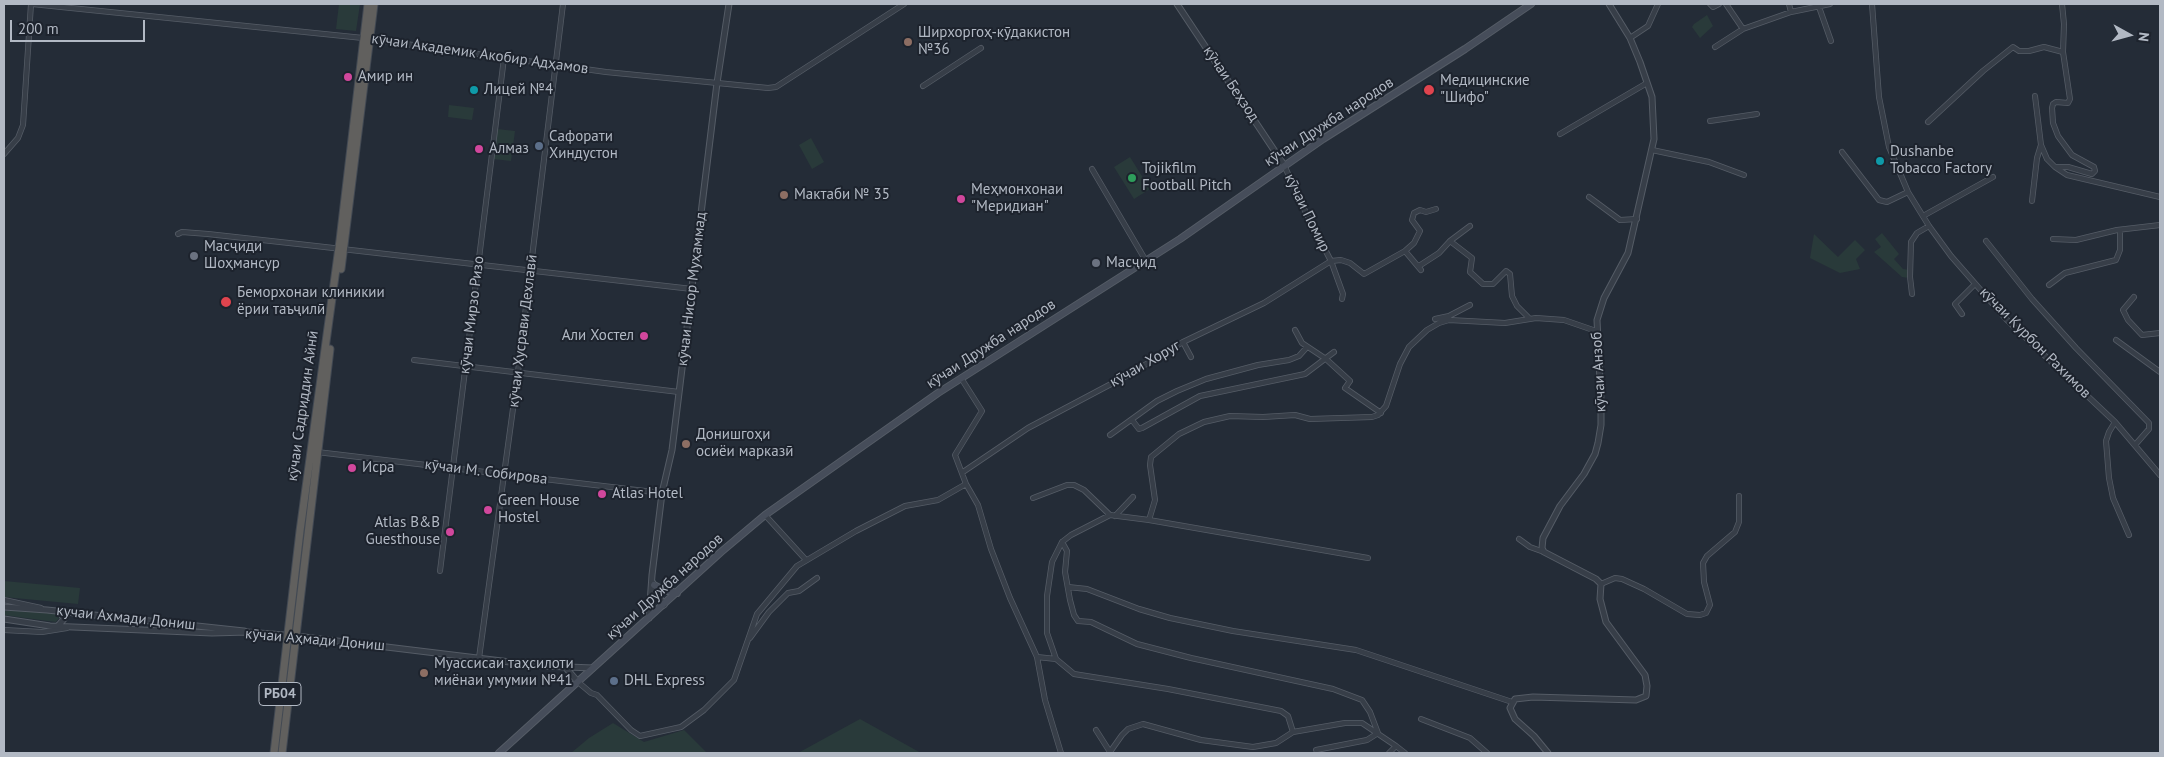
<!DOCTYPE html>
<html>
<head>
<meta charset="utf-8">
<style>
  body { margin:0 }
  #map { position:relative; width:2164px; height:757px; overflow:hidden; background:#242c37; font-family:"PT Sans",sans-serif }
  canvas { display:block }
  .frame { position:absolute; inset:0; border:5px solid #b2b9c4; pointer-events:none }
  .north { position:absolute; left:2104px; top:10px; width:50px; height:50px; -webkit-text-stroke:4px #1d232d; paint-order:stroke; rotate:97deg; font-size:14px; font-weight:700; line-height:20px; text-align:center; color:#b2b9c4 }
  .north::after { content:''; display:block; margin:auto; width:18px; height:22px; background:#b2b9c4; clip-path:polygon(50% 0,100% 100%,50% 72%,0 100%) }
  .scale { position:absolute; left:10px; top:20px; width:135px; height:22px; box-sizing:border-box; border:2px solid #b2b9c4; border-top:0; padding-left:6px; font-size:15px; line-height:18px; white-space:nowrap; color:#b2b9c4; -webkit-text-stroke:4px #1d232d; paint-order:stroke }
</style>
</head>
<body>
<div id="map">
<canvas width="2164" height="757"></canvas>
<div class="frame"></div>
<div class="north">N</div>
<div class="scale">200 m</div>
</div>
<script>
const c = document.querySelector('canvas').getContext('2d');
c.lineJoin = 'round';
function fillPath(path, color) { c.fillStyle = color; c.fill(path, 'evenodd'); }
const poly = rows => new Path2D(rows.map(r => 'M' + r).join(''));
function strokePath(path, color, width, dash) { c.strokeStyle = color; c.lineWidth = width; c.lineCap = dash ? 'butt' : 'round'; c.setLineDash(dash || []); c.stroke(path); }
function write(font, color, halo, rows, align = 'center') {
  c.font = font + ' "PT Sans",sans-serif'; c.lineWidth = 4; c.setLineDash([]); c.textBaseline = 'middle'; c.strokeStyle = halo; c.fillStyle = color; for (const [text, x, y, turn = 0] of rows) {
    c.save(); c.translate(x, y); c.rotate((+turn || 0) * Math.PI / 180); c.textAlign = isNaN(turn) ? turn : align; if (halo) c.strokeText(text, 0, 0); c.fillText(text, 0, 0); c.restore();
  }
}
fillPath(poly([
  [339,4,360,4,356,31,336,29],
  [1707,15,1713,26,1700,38,1692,27,1694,24],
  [449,105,474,108,472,120,448,117],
  [497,129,515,131,511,161,493,159],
  [811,138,824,162,812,169,799,145],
  [1130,157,1150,189,1134,199,1114,167],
  [1882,233,1899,254,1894,259,1903,269,1910,270,1909,278,1902,277,1874,252,1881,247,1875,239],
  [1814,234,1838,257,1855,240,1865,250,1856,259,1860,269,1840,273,1810,258],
  [4,581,80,588,78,604,4,597],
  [4,611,49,611,58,613,59,618,56,622,48,621,4,615],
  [860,719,921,753,798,753],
  [613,723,644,742,684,730,707,753,571,753,589,738]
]), '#293a3a');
const minor = poly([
  [32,4,363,38,606,72,768,88,776,87,904,4],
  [1710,4,1713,7,1719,4],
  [1726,4,1743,29],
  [1789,4,1791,12],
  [1872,4,1879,97,1889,147,1908,192,1929,226,1951,256,2006,319,2115,422,2160,475],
  [2062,4,2064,24,2063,52,2070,99,2068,103,2056,102,2053,104,2052,108,2053,123,2058,136,2072,155,2094,167,2095,171,2092,174,2068,167,2055,167,2067,175,2160,197],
  [1819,7,1831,41],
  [1630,38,1648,26,1658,4],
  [1715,47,1743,29,1791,12,1830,4],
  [923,86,981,48],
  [2035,96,2041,145,2047,159,2055,167],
  [1710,121,1757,114],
  [1928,122,1983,71,2013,47,2019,51,2029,51,2044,47,2063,52],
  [1560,134,1647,83],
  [1652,150,1709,162,1744,175],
  [1842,152,1879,200,1887,202,1908,192],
  [4,154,18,138,23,125,31,4],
  [1284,165,1306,213,1331,261,1343,294,1342,299],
  [1092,169,1146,261],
  [1589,197,1620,220,1637,219],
  [2032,201,2037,158,2041,145],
  [1923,216,1993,177],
  [178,234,182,232,208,234,307,245,692,289],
  [2053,239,2076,240,2117,230,2160,225],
  [1450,241,1470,226],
  [1986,241,2032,299,2076,348,2149,423,2149,429,2135,445],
  [1405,251,1414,243,1420,231,1412,220,1414,213,1420,210,1426,212,1436,209],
  [1419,266,1439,253,1450,241,1472,258,1470,272,1483,284,1493,284,1506,271,1510,274,1512,296,1517,306,1529,318],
  [2049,285,2065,273,2116,260,2120,250,2120,230],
  [1912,294,1910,277,1911,242,1917,233,1929,226],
  [2134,297,2123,310,2128,320,2142,335,2160,333],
  [1962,314,1955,304,1975,284],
  [1435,319,1449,316],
  [1449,320,1449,316,1470,305],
  [1295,330,1302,343,1326,359,1350,381,1345,388,1381,413],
  [2116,340,2160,372],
  [1183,342,1191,357],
  [414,360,679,392],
  [961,378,982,411,955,455,966,484,978,505,991,549,1010,598,1037,657,1045,700,1061,753],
  [1132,420,1139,429,1142,428,1200,396,1305,374,1334,352],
  [2115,422,2109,432,2106,441,2109,478,2113,498,2129,535],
  [1110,435,1157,401,1177,391,1206,379,1258,365,1289,360,1299,356,1307,347],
  [317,452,662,493],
  [963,472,1028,428,1128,375,1183,342,1264,303,1331,261,1341,260,1350,263,1364,274,1405,251,1421,270],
  [1033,498,1067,485,1074,485,1084,490,1110,515],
  [765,515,806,560],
  [1115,516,1133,497],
  [1149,520,1155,500,1150,465,1151,457,1179,434,1204,422,1230,416,1263,417,1295,415,1310,419,1372,417,1378,415,1386,406,1400,364,1409,347,1427,330,1439,323,1449,320,1505,323,1536,318,1564,320,1596,331],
  [1519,539,1530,547,1544,552],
  [440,571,504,58],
  [1601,584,1615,578,1622,579,1644,589,1687,614,1700,615,1706,613,1710,605,1704,582,1703,563,1707,556,1735,532,1739,522,1739,496],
  [1068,587,1087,589,1139,609,1170,618,1233,631,1356,650,1512,702],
  [4,600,41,608],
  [4,630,42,632,67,628],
  [750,638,769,612,788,593,799,591,817,578],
  [1037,657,1056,659,1074,674,1168,689,1281,711,1288,716,1293,732,1276,743,1253,747,1201,740,1143,724,1128,729,1122,735,1110,752,1096,730],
  [479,658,518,372,563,4],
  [1056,659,1047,633,1047,596,1052,562,1062,542],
  [578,682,591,693,597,695,631,730,640,736,681,727,704,710,734,680,757,614,797,566,856,531,905,506,938,500,966,484],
  [1421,719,1470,738,1487,753],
  [1293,732,1345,723,1362,723,1396,746,1389,753],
  [1396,746,1405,753],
  [1316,750,1367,740,1378,733,1370,712,1362,700,1333,689,1191,658,1137,644,1091,622,1078,621,1074,615,1070,600,1065,572,1067,551,1062,542,1071,535,1110,515,1149,520,1368,558]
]);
const tertiary = poly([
  [1177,4,1284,165],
  [653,583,658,595,664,605],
  [4,607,47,610,244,631],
  [649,618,652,575,662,493,672,450,717,83,729,4],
  [4,619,50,626,212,633,247,632,296,636,543,666,593,668],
  [58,626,64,619,60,612],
  [566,668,578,682],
  [1548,753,1534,736,1515,719,1510,708,1515,699,1533,697,1636,700,1646,696,1647,686,1645,675,1606,622,1600,599,1601,584,1596,579,1544,552,1542,548,1543,538,1560,506,1584,474,1595,454,1598,443,1601,425,1601,401,1597,320,1604,298,1628,253,1654,139,1652,97,1640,62,1630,38,1609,4]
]);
const secondary = poly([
  [654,585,664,590,677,593],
  [499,753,721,552,765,515,938,393,1180,239,1323,139,1465,49,1531,4]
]);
const trunk = poly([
  [341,269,374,4],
  [274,753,300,531,340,240,368,4],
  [282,753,330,349]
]);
strokePath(minor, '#555c66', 6);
strokePath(tertiary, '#555c66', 7);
strokePath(secondary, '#555c66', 8);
strokePath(trunk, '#424953', 9);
strokePath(minor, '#373e48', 4.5);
strokePath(tertiary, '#373e48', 5);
strokePath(secondary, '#464d5a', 6);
strokePath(trunk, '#61605e', 7);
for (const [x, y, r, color] of [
  [908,42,5,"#8d6e63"],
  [348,77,5,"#d1479c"],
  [474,90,5,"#0f9aa8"],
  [1429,90,6,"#e0444e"],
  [539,146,5,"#5c6f8a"],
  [479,149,5,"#d1479c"],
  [1880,161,5,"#0f9aa8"],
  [1132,178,5,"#2e9e5b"],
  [784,195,5,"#8d6e63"],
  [961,199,5,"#d1479c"],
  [194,256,5,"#6b7280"],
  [1096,263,5,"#6b7280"],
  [226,302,6,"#e0444e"],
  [644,336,5,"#d1479c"],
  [686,444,5,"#8d6e63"],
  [352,468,5,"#d1479c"],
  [602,494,5,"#d1479c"],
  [488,510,5,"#d1479c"],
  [450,532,5,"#d1479c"],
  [424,673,5,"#8d6e63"],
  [614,681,5,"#5c6f8a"]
]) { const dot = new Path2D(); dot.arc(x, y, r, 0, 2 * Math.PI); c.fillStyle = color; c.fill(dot); strokePath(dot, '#1d232d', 2); }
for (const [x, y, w] of [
  [280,694,42]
]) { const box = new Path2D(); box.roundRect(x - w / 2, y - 11.5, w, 23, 4); c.fillStyle = '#1d232d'; c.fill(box); strokePath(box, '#b2b9c4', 1); }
write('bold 14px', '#b2b9c4', null, [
  ["РБ04",280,694]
]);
write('15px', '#b2b9c4', '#1d232d', [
  ["Ширхоргоҳ-кӯдакистон",918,33],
  ["№36",918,50],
  ["Амир ин",358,77],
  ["Медицинские",1440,81],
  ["\"Шифо\"",1440,98],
  ["Лицей №4",484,90],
  ["Сафорати",549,137],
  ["Хиндустон",549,154],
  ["Алмаз",489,149],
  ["Dushanbe",1890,152],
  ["Tobacco Factory",1890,169],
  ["Tojikfilm",1142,169],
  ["Football Pitch",1142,186],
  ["Меҳмонхонаи",971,190],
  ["\"Меридиан\"",971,207],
  ["Мактаби № 35",794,195],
  ["Масҷиди",204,247],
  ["Шоҳмансур",204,264],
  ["Масҷид",1106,263],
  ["Беморхонаи клиникии",237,293],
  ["ёрии таъҷилӣ",237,310],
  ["Али Хостел",634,336,"right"],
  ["Донишгоҳи",696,435],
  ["осиёи марказӣ",696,452],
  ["Исра",362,468],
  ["Atlas Hotel",612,494],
  ["Green House",498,501],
  ["Hostel",498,518],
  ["Atlas B&B",440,523,"right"],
  ["Guesthouse",440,540,"right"],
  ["Муассисаи таҳсилоти",434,664],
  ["миёнаи умумии №41",434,681],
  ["DHL Express",624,681]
], 'left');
write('15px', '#b2b9c4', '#1d232d', [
  ["кӯчаи Академик Акобир Адҳамов",480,54,8],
  ["кӯчаи Беҳзод",1231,84,56],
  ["кӯчаи Дружба народов",1329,122,-33],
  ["кӯчаи Помир",1307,213,64],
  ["кӯчаи Нисор Муҳаммад",692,289,-83],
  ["кӯчаи Мирзо Ризо",472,315,-83],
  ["кӯчаи Хусрави Дехлавӣ",523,331,-83],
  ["кӯчаи Курбон Рахимов",2035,343,45],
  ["кӯчаи Дружба народов",991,344,-33],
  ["кӯчаи Хоруг",1145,364,-30],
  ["кӯчаи Анзоб",1599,372,-93],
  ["кӯчаи Садриддин Айнӣ",303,406,-82],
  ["кӯчаи М. Собирова",486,472,7],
  ["кӯчаи Дружба народов",665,587,-42],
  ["кучаи Ахмади Дониш",126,618,6],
  ["кӯчаи Аҳмади Дониш",315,640,5]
]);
</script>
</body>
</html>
